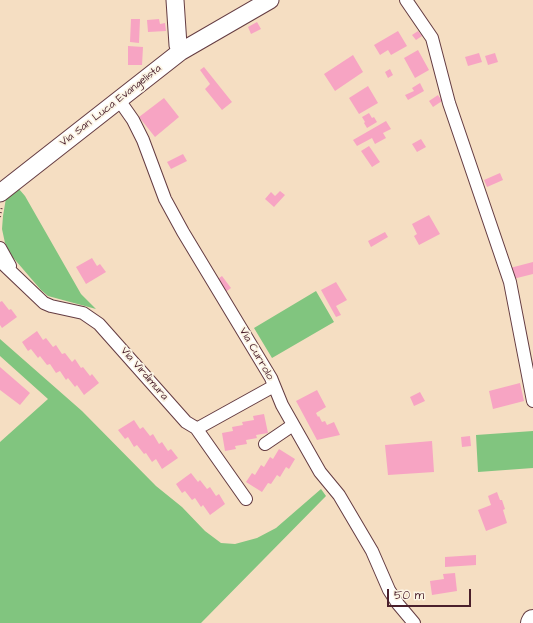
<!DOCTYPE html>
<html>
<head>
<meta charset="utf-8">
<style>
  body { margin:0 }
  #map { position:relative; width:533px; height:623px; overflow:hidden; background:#f5dec2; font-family:"Architects Daughter",sans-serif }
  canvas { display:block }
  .scale { position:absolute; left:387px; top:589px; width:84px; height:18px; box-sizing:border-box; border:2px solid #4a1f2b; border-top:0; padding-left:5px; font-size:12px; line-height:14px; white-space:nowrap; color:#4a1f2b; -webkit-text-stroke:3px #fcf5e5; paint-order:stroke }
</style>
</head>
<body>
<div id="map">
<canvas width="533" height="623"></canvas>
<div class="scale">50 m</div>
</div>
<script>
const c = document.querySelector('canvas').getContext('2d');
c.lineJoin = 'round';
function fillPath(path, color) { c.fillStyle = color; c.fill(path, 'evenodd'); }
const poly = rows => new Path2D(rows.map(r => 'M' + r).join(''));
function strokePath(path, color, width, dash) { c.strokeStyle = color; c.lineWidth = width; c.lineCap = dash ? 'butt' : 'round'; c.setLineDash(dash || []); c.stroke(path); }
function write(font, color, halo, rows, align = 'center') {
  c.font = font + ' "Architects Daughter",sans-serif'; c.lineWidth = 3.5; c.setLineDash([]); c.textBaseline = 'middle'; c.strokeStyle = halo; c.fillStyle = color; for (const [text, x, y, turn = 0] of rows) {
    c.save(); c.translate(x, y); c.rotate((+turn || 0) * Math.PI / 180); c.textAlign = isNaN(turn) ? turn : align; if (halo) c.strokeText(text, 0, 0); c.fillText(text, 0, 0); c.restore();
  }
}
fillPath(poly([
  [19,189,25,196,81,294,96,309,48,296,41,290,10,254,5,243,2,229,3,216,6,198],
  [316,291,334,322,272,358,254,328],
  [0,339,82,411,156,486,182,507,205,531,221,543,235,544,257,538,276,528,321,489,326,496,201,623,0,623,0,442,48,399,0,356],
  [533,431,533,468,478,472,476,435]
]), '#81c57f');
fillPath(poly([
  [131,19,140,19,139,43,130,42],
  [159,19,160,24,165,23,166,31,148,32,147,20],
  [257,22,261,29,251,34,248,27],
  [398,31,407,46,391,55,388,50,380,55,374,45],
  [418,31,422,36,416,40,412,35],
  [128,46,143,47,142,65,128,65],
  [418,50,429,70,415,78,404,58],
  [479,53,482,62,468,66,465,57],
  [495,53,498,62,488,65,485,56],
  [353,55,363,72,335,91,324,74],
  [204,67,232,102,222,110,205,89,210,84,200,70],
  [390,69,393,75,388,78,385,72],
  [420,83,424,91,408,100,405,95,414,91,412,88],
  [368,86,378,103,359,114,349,98],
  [438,95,442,101,433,107,429,101],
  [164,98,179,117,155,137,139,117],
  [369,113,372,118,374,117,377,122,367,128,364,123,365,122,362,117],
  [386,121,391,129,383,133,386,138,375,144,372,138,357,146,353,140],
  [421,139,426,147,417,152,412,144],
  [369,146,380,162,372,167,361,151],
  [183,154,187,161,171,169,167,162],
  [500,173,503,180,487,187,484,180],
  [280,191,285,195,274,207,265,199,271,192,275,196],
  [429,215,440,234,419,245,414,236,417,234,412,224],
  [385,232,388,237,371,247,368,241],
  [92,258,97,266,100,264,106,272,86,284,76,267],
  [533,262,533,274,513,279,510,268],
  [222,276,231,288,224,293,215,281],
  [336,282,347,300,336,306,341,315,336,317,321,290],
  [2,301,9,310,11,309,17,317,2,328,0,325,0,302],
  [37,331,43,340,46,338,53,347,56,345,62,354,65,353,72,362,75,359,81,368,83,367,90,376,92,374,99,383,84,395,77,385,75,387,68,378,66,380,60,371,56,373,50,364,47,365,40,356,38,358,31,349,28,351,22,342],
  [0,367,30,393,20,405,0,390],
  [520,383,524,401,493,409,489,391],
  [317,390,326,407,316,413,318,417,319,416,322,422,325,421,327,425,334,422,340,435,317,440,296,401],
  [420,392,425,401,414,406,410,397],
  [264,414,268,433,256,435,257,438,246,440,247,444,235,446,236,449,225,451,222,433,233,431,232,427,243,425,242,422,254,420,253,416],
  [134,420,140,429,143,427,150,436,153,434,159,444,162,442,168,451,171,449,178,458,162,469,156,459,152,462,146,453,144,454,137,445,134,447,128,437,125,439,118,430],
  [470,436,471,446,462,447,461,437],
  [432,441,434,472,388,475,385,445],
  [279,449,295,459,289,469,286,467,280,477,277,475,271,484,268,483,262,492,246,482,252,473,255,475,261,465,264,467,270,457,273,459],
  [191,473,198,482,200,480,207,489,210,487,216,496,219,494,225,504,210,515,203,505,201,507,195,498,192,500,185,491,182,493,176,484],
  [497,492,500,500,502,500,505,509,503,510,507,523,486,531,478,510,491,505,488,496],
  [476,555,476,565,445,567,445,557],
  [455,573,457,591,432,595,430,581,444,579,443,574]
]), '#f7a4c3');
const minor = poly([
  [406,0,432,38,449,103,510,282,533,401],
  [119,100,133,120,143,140,165,199,183,232,271,378,282,405,320,472,339,495,372,551,389,590,398,604,414,623],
  [0,248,10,266],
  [0,261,44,303,51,306,83,313,99,324,186,422,196,428,200,427,274,386],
  [196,428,246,499],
  [265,444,293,425]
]);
const secondary = poly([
  [175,0,178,45,180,52],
  [0,193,180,52,270,0]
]);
const motorway = poly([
  [532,623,533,621]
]);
strokePath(minor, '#643c42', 14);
strokePath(secondary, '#643c42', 19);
strokePath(motorway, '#643c42', 24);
strokePath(poly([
  [0,217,2,206]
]), '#643c42', 2, [1, 3]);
strokePath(minor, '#fff', 12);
strokePath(secondary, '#fff', 17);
strokePath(motorway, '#fff', 22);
write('11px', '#4a1f2b', '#fcf5e5', [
  ["Via San Luca Evangelista",111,106,-38],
  ["Via Currolo",256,354,60],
  ["Via Virdimura",144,374,49]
]);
</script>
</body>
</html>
